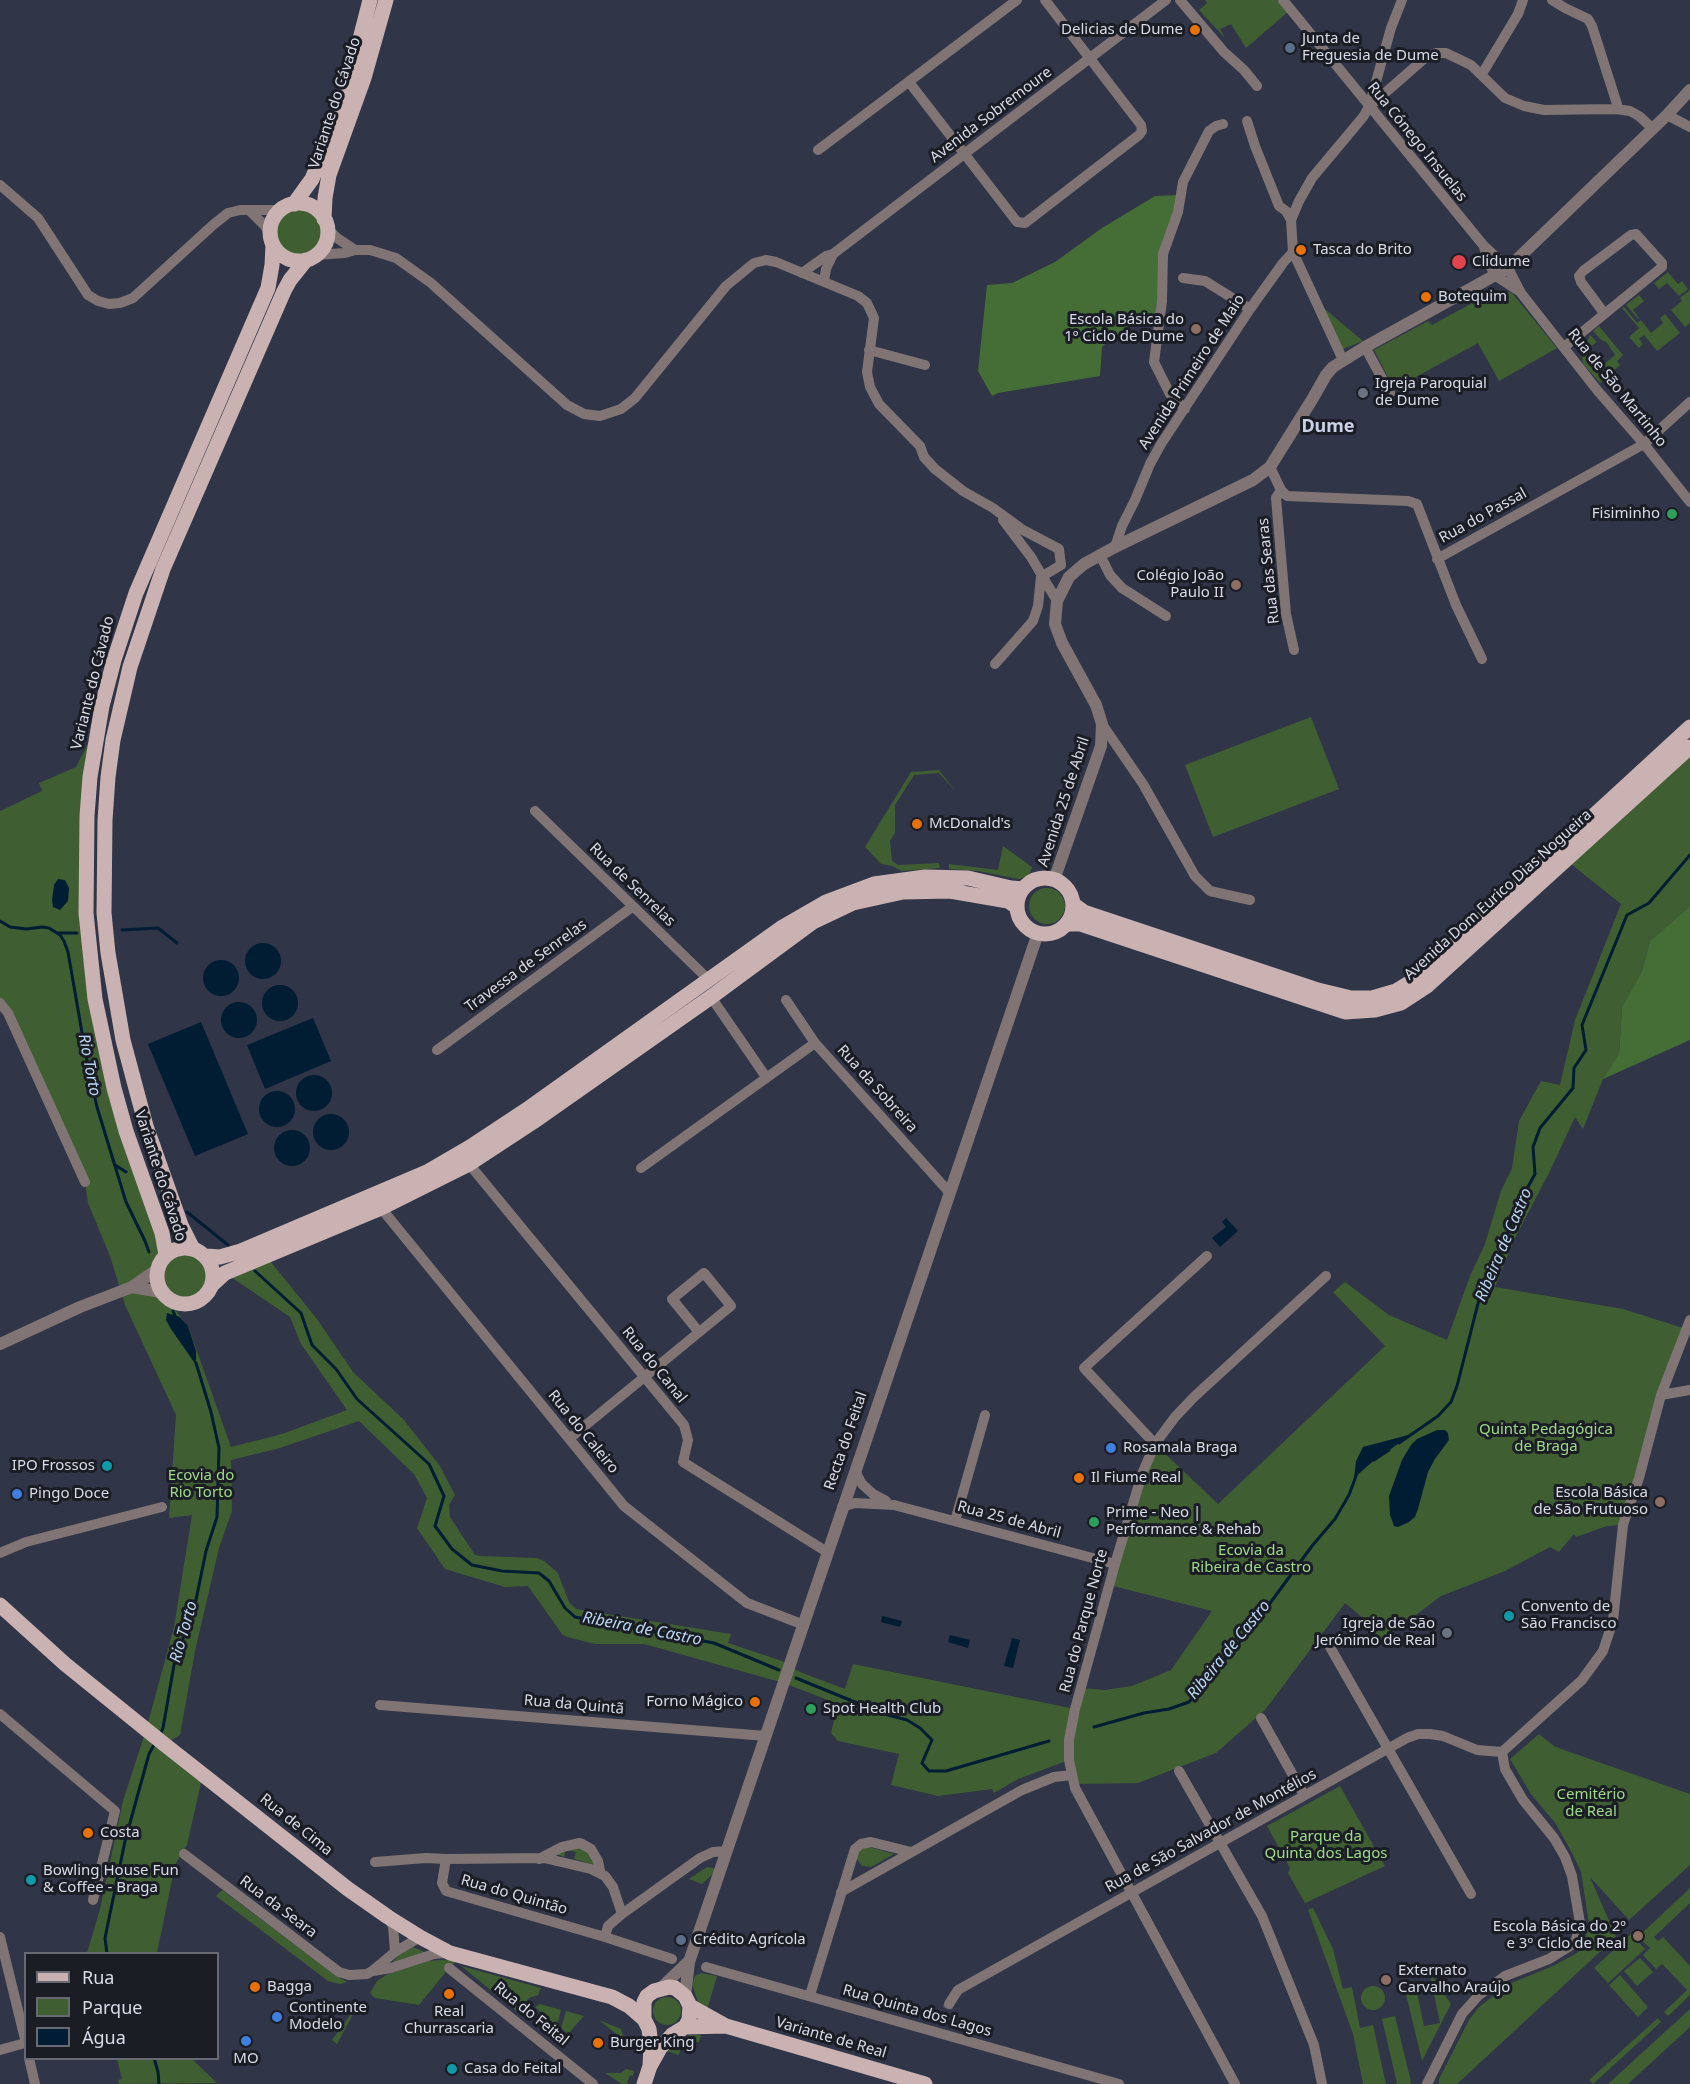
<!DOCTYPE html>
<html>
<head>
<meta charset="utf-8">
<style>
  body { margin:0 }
  #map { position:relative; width:1690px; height:2084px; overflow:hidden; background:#303547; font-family:"Noto Sans",sans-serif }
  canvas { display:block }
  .legend { position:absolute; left:24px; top:1952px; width:195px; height:108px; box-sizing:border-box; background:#1b1d25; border:2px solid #676973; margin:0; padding:8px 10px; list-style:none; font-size:18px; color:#d8dce7 }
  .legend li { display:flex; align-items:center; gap:12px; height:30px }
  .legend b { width:30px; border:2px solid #676973 }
</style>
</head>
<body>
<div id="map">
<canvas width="1690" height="2084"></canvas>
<ul class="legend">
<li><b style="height:8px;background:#cab2b2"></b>Rua</li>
<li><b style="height:16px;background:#3f5f33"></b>Parque</li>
<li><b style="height:16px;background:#011d34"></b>Água</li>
</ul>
</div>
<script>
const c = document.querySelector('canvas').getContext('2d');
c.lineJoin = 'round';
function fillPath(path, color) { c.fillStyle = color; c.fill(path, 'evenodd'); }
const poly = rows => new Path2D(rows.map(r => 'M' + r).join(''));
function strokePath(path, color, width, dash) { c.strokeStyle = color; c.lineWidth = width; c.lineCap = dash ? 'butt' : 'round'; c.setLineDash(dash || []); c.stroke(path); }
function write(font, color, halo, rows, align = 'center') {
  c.font = font + ' "Noto Sans",sans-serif'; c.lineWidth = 6; c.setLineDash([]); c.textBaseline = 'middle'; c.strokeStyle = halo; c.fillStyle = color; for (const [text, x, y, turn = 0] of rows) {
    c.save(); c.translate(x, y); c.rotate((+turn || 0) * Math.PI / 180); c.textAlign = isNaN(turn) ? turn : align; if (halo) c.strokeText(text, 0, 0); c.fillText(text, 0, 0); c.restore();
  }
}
fillPath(poly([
  [1205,0,1278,0,1288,12,1246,48,1231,24,1220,29,1225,38,1199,10,1207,3],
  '276 232a23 23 0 1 1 46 0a23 23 0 1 1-46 0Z',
  [1668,272,1678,284,1682,281,1688,289,1679,296,1667,283,1659,289,1654,283],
  [1496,290,1503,290,1512,293,1557,348,1499,381,1478,343,1394,389,1374,350,1428,321,1432,325],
  [1690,290,1690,323,1685,327,1671,310,1682,301,1680,298],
  [1639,295,1644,301,1633,310,1639,318,1638,319,1626,305],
  [1314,300,1363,341,1338,351],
  [1624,307,1637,323,1641,320,1651,333,1663,323,1660,318,1665,314,1680,333,1657,351,1644,335,1639,339,1643,344,1639,348,1629,337,1639,328,1622,308],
  [1599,326,1623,355,1617,361,1620,365,1600,383,1583,364,1582,357,1582,351,1590,335,1597,342,1587,349,1602,366,1615,355,1607,343,1600,339,1593,331],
  [1311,717,1339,789,1213,837,1185,765],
  [90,740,95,999,166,1255,158,1269,140,1283,161,1292,188,1326,231,1447,282,1434,347,1410,301,1344,290,1317,225,1273,266,1256,317,1319,353,1372,403,1419,440,1466,455,1495,449,1505,450,1517,475,1555,480,1556,537,1558,544,1561,558,1573,569,1602,576,1609,731,1634,728,1643,782,1661,800,1672,845,1689,853,1664,1075,1709,1081,1688,1105,1690,1132,1686,1171,1670,1212,1611,1109,1585,1155,1444,1218,1504,1385,1346,1333,1292,1345,1282,1389,1315,1447,1340,1470,1276,1485,1244,1501,1191,1512,1168,1519,1121,1541,1081,1560,1085,1575,1020,1621,904,1566,860,1690,747,1690,906,1650,941,1642,971,1622,1007,1619,1053,1603,1079,1583,1129,1575,1117,1549,1173,1515,1238,1495,1287,1623,1309,1686,1329,1623,1525,1607,1526,1576,1537,1574,1534,1559,1552,1550,1547,1505,1571,1441,1596,1380,1642,1370,1624,1345,1603,1265,1710,1216,1753,1138,1783,1074,1784,1069,1760,1018,1779,994,1793,992,1789,938,1796,891,1785,899,1754,838,1741,831,1733,838,1704,784,1683,644,1644,595,1644,567,1637,562,1634,528,1586,505,1587,445,1569,417,1528,427,1498,414,1474,359,1421,280,1448,231,1460,232,1511,219,1548,195,1651,180,1735,165,1744,203,1774,187,1845,175,1865,157,1953,87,1953,100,1909,123,1801,146,1730,174,1627,192,1515,169,1518,176,1415,125,1305,110,1256,88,1203,85,1182,0,1003,0,811,42,791,39,783,76,767],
  [939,770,956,792,939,773,914,775,895,805,895,833,890,841,892,861,898,865,939,863,940,868,902,871,892,866,881,864,865,847,911,772],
  [1003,846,1032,867,1029,876,1019,879,978,871,949,869,949,864,998,870],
  '1029 906a18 18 0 1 1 36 0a18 18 0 1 1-36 0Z',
  '164 1276a21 21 0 1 1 42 0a21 21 0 1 1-42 0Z',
  [1539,1734,1554,1746,1564,1750,1690,1794,1690,1865,1629,1920,1590,1877,1616,1937,1457,2084,1439,2084,1439,2079,1469,2020,1479,2007,1509,1984,1553,1966,1577,1953,1582,1948,1589,1924,1581,1872,1573,1855,1556,1824,1531,1794,1510,1759],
  [1340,1786,1385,1866,1305,1903,1288,1873,1290,1868,1267,1826],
  [578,1847,586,1849,595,1865,574,1859,576,1852,566,1850,564,1857,556,1854,568,1848],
  [869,1847,894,1854,871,1867,862,1866,856,1858,860,1849],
  [707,1867,713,1868,715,1872,702,1884,689,1879],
  [1690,1888,1690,1903,1654,1937,1658,1941,1663,1937,1690,1966,1690,1995,1668,2016,1664,2012,1687,1990,1662,1964,1656,1969,1643,1955,1650,1948,1638,1937],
  [222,1890,335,1975,347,1982,340,1984,328,1981,216,1896],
  [1313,1908,1333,1949,1343,1989,1352,1987,1360,2028,1373,2025,1386,2084,1363,2084,1353,2034,1308,1910],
  [1631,1934,1645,1949,1608,1983,1594,1968],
  [413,1947,424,1952,390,1965,398,1956],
  [1640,1958,1653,1972,1637,1986,1624,1971],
  [442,1960,457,1961,449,1968,419,2005,375,1998,370,1993,377,1981,386,1975,428,1961],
  [461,1966,541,1988,538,1995,529,1998,518,2012],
  [1429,1971,1451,2004,1422,2061,1405,1990,1416,1988,1424,2026,1440,2023],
  [701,1973,717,1976,707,2010,698,2002,692,1984,695,1976],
  [1620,1975,1648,2007,1638,2017,1609,1985],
  '1361 1998a12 12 0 1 1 24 0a12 12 0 1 1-24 0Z',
  '653 2011a14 14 0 1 1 28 0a14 14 0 1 1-28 0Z',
  [540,2004,561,2010,557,2026,535,2007],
  [1690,2009,1690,2027,1628,2084,1608,2084],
  [566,2011,584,2016,568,2034,561,2028],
  [351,2014,353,2014,337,2044,332,2040],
  [1395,2016,1411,2082,1410,2084,1397,2084,1382,2019],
  [1658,2018,1661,2022,1593,2084,1589,2080],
  [599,2020,621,2029,625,2041],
  [690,2035,701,2035,699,2042,690,2042,688,2047,681,2046,679,2055,666,2051,679,2040],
  [117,2059,192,2059,217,2083,119,2084,118,2080,122,2079],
  [626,2069,634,2071,633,2076,630,2075,627,2083,629,2084,622,2084,605,2073,621,2073]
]), '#3f5f33');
fillPath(poly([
  [1179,195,1160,266,1155,325,1131,326,1109,340,1102,347,1100,376,998,393,992,396,978,371,987,285,1012,283,1055,262,1102,228,1155,196],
  [1690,906,1690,1040,1603,1079,1619,1053,1622,1007,1642,971,1650,941]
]), '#456d36');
fillPath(poly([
  [58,879,65,880,69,888,68,901,60,910,53,907,52,900,54,885],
  '245 961a18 18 0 1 1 36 0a18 18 0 1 1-36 0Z',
  '203 978a18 18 0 1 1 36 0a18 18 0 1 1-36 0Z',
  '262 1003a18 18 0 1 1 36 0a18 18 0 1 1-36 0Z',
  '221 1020a18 18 0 1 1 36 0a18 18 0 1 1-36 0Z',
  [313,1018,331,1061,265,1089,247,1045],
  [201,1022,248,1134,195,1156,148,1044],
  '296 1093a18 18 0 1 1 36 0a18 18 0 1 1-36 0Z',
  '259 1109a18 18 0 1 1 36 0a18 18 0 1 1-36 0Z',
  '313 1132a18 18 0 1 1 36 0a18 18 0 1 1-36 0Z',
  '274 1148a18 18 0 1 1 36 0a18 18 0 1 1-36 0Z',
  [1226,1218,1238,1231,1220,1247,1212,1238,1226,1227,1222,1222],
  [167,1313,180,1317,188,1326,196,1351,196,1365,171,1329,166,1320],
  [1437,1430,1445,1430,1448,1433,1449,1440,1435,1459,1428,1472,1418,1509,1415,1517,1409,1522,1398,1527,1394,1526,1390,1515,1389,1496,1402,1460,1411,1445,1417,1439],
  [1412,1434,1371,1463,1354,1478,1356,1461,1363,1447],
  [882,1616,902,1621,900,1627,881,1622],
  [950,1635,970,1640,968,1648,948,1642],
  [1012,1638,1020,1640,1013,1668,1004,1666]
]), '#011d34');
strokePath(poly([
  [0,921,10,927,26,929,42,927,49,928,60,935,64,941,68,952,88,1067,97,1107,126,1202,145,1241,149,1252],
  [122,930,158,928,177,943],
  [58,933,77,933],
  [115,1165,126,1172],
  [187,1212,228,1245],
  [255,1271,301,1313,312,1345,336,1369,357,1399,429,1464,444,1496,435,1526,452,1549,472,1565,502,1571,539,1573,549,1581,565,1608,575,1617,714,1643,779,1670],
  [173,1311,176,1318],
  [1399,1443,1438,1416,1451,1402,1457,1386,1483,1284,1493,1272,1517,1207,1535,1174,1533,1147,1540,1128,1573,1088,1574,1068,1586,1050,1582,1025,1627,915,1649,903,1690,855],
  [1374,1460,1389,1450],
  [796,1678,884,1714,907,1720,920,1728,932,1740,922,1763,929,1771,946,1771,1049,1741],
  [1094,1727,1144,1713,1169,1709,1189,1702,1254,1625,1312,1546,1335,1519,1349,1495,1356,1476],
  [160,1735,163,1728,174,1665,196,1600,206,1551,217,1517,219,1448,211,1412,196,1363],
  [107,1954,105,1938,125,1841,149,1754,155,1743],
  [154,2058,158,2072,159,2084]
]), '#011d34', 3);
strokePath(poly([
  [943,2023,949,2004]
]), '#494e5f', 10, [10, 5]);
strokePath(poly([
  [1180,0,1224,52,1244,70,1257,86],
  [1283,0,1484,246,1508,268,1521,293,1597,390,1644,444,1690,502],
  [1552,0,1565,8,1588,19,1592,26,1617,104,1616,109],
  [1482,74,1518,14,1523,0],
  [909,82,1017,222,1025,223,1139,135,1142,131,1141,125,1045,0],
  [1369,107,1425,58,1436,53,1446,53,1471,65,1505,98,1524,106,1544,110,1616,109,1630,111,1639,116,1652,128],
  [1667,115,1690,127],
  [1247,121,1255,146,1279,206,1286,211,1291,220],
  [818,150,1017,0],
  [0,185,38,218,88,295,98,301,109,304,120,303,133,298,213,225,228,213,240,210,281,210],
  [249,210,264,225,270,233],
  [327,228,337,238,355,250],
  [1484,247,1489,264,1496,276,1519,291],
  [316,255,345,253,355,250,370,250,396,258,431,283,567,405,584,414,600,416,621,409,635,398,726,286,754,263,766,260,776,262,858,296,867,303,874,318,867,372,870,387,879,404,920,446,924,457,935,469,963,491,993,508,1023,530,1059,549,1061,565,1041,577,1038,606,1033,621,995,664],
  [802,273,826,256,833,254,1166,0],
  [1183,278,1205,281,1250,309],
  [824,281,826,269,833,254],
  [1365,347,1390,393],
  [1564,347,1662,267,1662,263,1636,234,1631,235,1583,271,1579,276,1581,282,1604,313],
  [869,350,925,365],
  [1343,360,1293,252,1291,220,1299,201,1312,178,1363,117,1369,107,1391,28,1402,0],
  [1185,409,1170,394,1154,362,1162,301,1163,254,1178,212,1183,182,1209,131,1216,126,1223,124],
  [1270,467,1281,490,1287,496,1408,501,1417,504,1456,605,1482,659],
  [1281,490,1276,498,1286,614,1294,650],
  [1003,520,1031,557,1057,601],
  [1115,547,1122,526,1135,500,1150,464,1161,444,1250,309,1283,263,1293,252],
  [1100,555,1110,575,1122,588,1166,616],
  [1437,559,1644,444,1690,402],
  [1102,724,1143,784,1195,876,1210,891,1250,900],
  [535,811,709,980],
  [711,997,766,1077],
  [786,1000,815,1043],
  [0,1003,8,1013,85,1182],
  [437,1050,632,907],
  [469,1164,684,1425,688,1440,683,1462,827,1552],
  [641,1168,815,1043,949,1192],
  [381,1208,624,1506,747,1603,804,1625],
  [1661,1395,1690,1390],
  [570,1438,731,1306,704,1273,672,1299,699,1332],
  [1155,1444,1084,1368,1207,1256],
  [855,1471,862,1484,873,1494,886,1501],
  [842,1507,855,1503,894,1505,1115,1564],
  [955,1521,985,1415],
  [0,1553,26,1542,162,1507],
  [1326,1640,1471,1894],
  [380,1705,766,1736],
  [0,1714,115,1811,93,1900],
  [1261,1718,1304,1795],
  [1502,1752,1582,1680,1603,1651,1613,1621,1623,1525,1639,1478,1661,1395,1690,1320],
  [1179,1771,1262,1916,1314,2045,1322,2084],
  [184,1854,339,1972,349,1975,367,1974,372,1971,395,1952,420,1937],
  [539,1859,562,1847,580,1843,591,1849,598,1861,600,1871],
  [375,1862,426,1858,446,1859],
  [841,1892,1022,1790,1054,1777,1072,1775],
  [388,1918,393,1926,395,1952],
  [0,1937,26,2043],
  [605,1937,446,1891,442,1883,446,1859,544,1858,591,1869,605,1876,613,1887,622,1914],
  [672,1959,605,1937,608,1926,622,1914,700,1858,713,1852,726,1851],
  [706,1967,1119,2084],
  [449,1968,593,2084],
  [373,1971,391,1968,434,1954,447,1953],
  [810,1995,855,1849,861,1844,871,1842,911,1852],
  [949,2004,958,1990,1407,1738,1418,1734,1430,1734,1443,1736,1477,1750,1502,1752],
  [0,2050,25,2043],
  [29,2058,35,2084],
  [1235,2084,1075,1788,1069,1760,1069,1740,1075,1709,1115,1564,1142,1474,1155,1444,1175,1417,1194,1397,1326,1276],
  [1427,2084,1462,2014,1479,1995,1505,1976,1549,1959,1570,1946,1576,1940,1580,1923,1572,1876,1565,1857,1554,1838,1523,1800,1505,1769,1502,1752]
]), '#807574', 10);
strokePath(poly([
  [1054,880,1101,746,1102,724,1096,705,1062,643,1055,624,1057,601,1069,577,1084,564,1115,547,1253,480,1270,467,1313,398,1326,375,1333,367,1365,347,1508,268,1667,115,1690,90],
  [132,1287,161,1292],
  [0,1344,80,1307,132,1287,158,1269],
  [661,1988,688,1962],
  [685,1996,689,1962,1038,933]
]), '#807574', 12);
strokePath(poly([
  '270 232a29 29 0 1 1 58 0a29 29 0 1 1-58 0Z',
  [294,204,312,179,331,134,351,74,370,0],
  [324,219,325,198,329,175,364,78,386,0],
  '1017 906a28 28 0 1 1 56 0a28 28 0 1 1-56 0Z',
  [1073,904,1084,912,1318,990,1351,998,1372,998,1396,991,1416,979,1690,727],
  [1067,924,1080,924,1345,1012,1375,1010,1401,1003,1427,986,1690,747],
  '157 1276a28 28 0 1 1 56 0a28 28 0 1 1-56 0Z',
  [193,1249,181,1225,146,1126,123,1040,116,999,108,953,104,913,105,820,108,777,113,740,130,667,163,569,284,291,290,280,306,260],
  [166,1255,162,1233,126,1131,114,1088,95,999,86,913,87,816,90,777,102,706,114,660,136,593,268,288,272,265,273,245],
  [206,1256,220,1257,241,1251,427,1172,470,1147,526,1110,781,928,826,902,874,884,925,877,968,878,1011,888,1023,889],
  [213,1284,225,1273,381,1208,469,1164,533,1122,711,997,813,922,853,903,903,892,950,891,1008,901,1017,907],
  [0,1605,65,1664,164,1744,348,1889,388,1917,420,1937,450,1953,612,1997,629,2006,644,2019],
  [690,2006,726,2026,925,2084],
  [685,2027,726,2026],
  [644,2084,650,2066,660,2048,672,2035,685,2027,689,2020,690,2006,685,1996,675,1988,669,1987,654,1991,647,1996,644,2002,644,2019,649,2029,651,2045,650,2066]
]), '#cab2b2', 15);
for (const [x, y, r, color] of [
  [1195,30,6,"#e8710a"],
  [1290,48,6,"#5c6f8a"],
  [1301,250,6,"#e8710a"],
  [1459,262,8,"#e0444e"],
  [1426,297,6,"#e8710a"],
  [1196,329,6,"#8d6e63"],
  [1363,393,6,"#6b7280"],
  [1672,514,6,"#2e9e5b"],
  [1236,585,6,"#8d6e63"],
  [917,824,6,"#e8710a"],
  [1111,1448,6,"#3f7fe0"],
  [107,1466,6,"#0f9aa8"],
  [1079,1478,6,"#e8710a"],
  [17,1494,6,"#3f7fe0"],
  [1660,1502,6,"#8d6e63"],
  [1094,1522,6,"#2e9e5b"],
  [1509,1616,6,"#0f9aa8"],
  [1447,1633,6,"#6b7280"],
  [755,1702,6,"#e8710a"],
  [811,1709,6,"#2e9e5b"],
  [88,1833,6,"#e8710a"],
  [31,1880,6,"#0f9aa8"],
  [1638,1936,6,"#8d6e63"],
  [681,1940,6,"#5c6f8a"],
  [1386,1980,6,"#8d6e63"],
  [255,1987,6,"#e8710a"],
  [449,1994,6,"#e8710a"],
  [277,2017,6,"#3f7fe0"],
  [246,2041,6,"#3f7fe0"],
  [598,2043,6,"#e8710a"],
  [452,2069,6,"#0f9aa8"]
]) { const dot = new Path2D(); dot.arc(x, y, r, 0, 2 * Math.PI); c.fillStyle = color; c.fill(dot); strokePath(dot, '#1b1d25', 2); }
write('15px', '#d8dce7', '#1b1d25', [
  ["Delicias de Dume",1183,30,"right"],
  ["Junta de",1302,39],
  ["Freguesia de Dume",1302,56],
  ["Tasca do Brito",1313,250],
  ["Clidume",1472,262],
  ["Botequim",1438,297],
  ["Escola Básica do",1184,320,"right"],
  ["1º Ciclo de Dume",1184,337,"right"],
  ["Igreja Paroquial",1375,384],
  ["de Dume",1375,401],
  ["Fisiminho",1660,514,"right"],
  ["Colégio João",1224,576,"right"],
  ["Paulo II",1224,593,"right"],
  ["McDonald's",929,824],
  ["Rosamala Braga",1123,1448],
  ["IPO Frossos",95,1466,"right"],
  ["Il Fiume Real",1091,1478],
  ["Escola Básica",1648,1493,"right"],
  ["de São Frutuoso",1648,1510,"right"],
  ["Pingo Doce",29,1494],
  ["Prime - Neo |",1106,1513],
  ["Performance & Rehab",1106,1530],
  ["Convento de",1521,1607],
  ["São Francisco",1521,1624],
  ["Igreja de São",1435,1624,"right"],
  ["Jerónimo de Real",1435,1641,"right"],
  ["Forno Mágico",743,1702,"right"],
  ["Spot Health Club",823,1709],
  ["Costa",100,1833],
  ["Bowling House Fun",43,1871],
  ["& Coffee - Braga",43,1888],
  ["Escola Básica do 2º",1626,1927,"right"],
  ["e 3º Ciclo de Real",1626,1944,"right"],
  ["Crédito Agrícola",693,1940],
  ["Externato",1398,1971],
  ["Carvalho Araújo",1398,1988],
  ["Bagga",267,1987],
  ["Continente",289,2008],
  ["Modelo",289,2025],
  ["Real",449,2012,"center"],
  ["Churrascaria",449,2029,"center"],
  ["Burger King",610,2043],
  ["MO",246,2059,"center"],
  ["Casa do Feital",464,2069]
], 'left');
write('15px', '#d8dce7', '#1b1d25', [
  ["Variante do Cávado",335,103,-72],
  ["Avenida Sobremoure",991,115,-37],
  ["Rua Cónego Insuelas",1417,142,51],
  ["Avenida Primeiro de Maio",1192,372,-57],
  ["Rua de São Martinho",1617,388,51],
  ["Rua do Passal",1483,516,-29],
  ["Rua das Searas",1269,571,-96],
  ["Variante do Cávado",93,683,-76],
  ["Avenida 25 de Abril",1064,802,-72],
  ["Rua de Senrelas",632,885,44],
  ["Avenida Dom Eurico Dias Nogueira",1498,895,-42],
  ["Travessa de Senrelas",526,966,-36],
  ["Rua da Sobreira",877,1089,48],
  ["Variante do Cávado",160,1176,72],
  ["Rua do Canal",654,1365,51],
  ["Rua do Caleiro",583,1432,51],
  ["Recta do Feital",846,1441,-71],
  ["Rua 25 de Abril",1009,1520,15],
  ["Rua do Parque Norte",1084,1621,-75],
  ["Rua da Quintã",574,1705,5],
  ["Rua de Cima",296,1825,39],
  ["Rua de São Salvador de Montélios",1211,1831,-29],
  ["Rua do Quintão",514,1895,16],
  ["Rua da Seara",278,1907,37],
  ["Rua Quinta dos Lagos",917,2011,16],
  ["Rua do Feital",531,2014,39],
  ["Variante de Real",831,2038,16]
]);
write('15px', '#9fda89', '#1b1d25', [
  ["Quinta Pedagógica",1546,1430],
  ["de Braga",1546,1447],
  ["Ecovia do",201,1476],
  ["Rio Torto",201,1493],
  ["Ecovia da",1251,1551],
  ["Ribeira de Castro",1251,1568],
  ["Cemitério",1591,1795],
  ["de Real",1591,1812],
  ["Parque da",1326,1837],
  ["Quinta dos Lagos",1326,1854]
]);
write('italic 16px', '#b9d7f3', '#1b1d25', [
  ["Rio Torto",89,1065,79],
  ["Ribeira de Castro",1504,1245,-67],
  ["Ribeira de Castro",642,1629,11],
  ["Rio Torto",184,1632,-74],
  ["Ribeira de Castro",1229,1650,-51]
]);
write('bold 18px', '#cbd1e8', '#1b1d25', [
  ["Dume",1328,427]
]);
</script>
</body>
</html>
